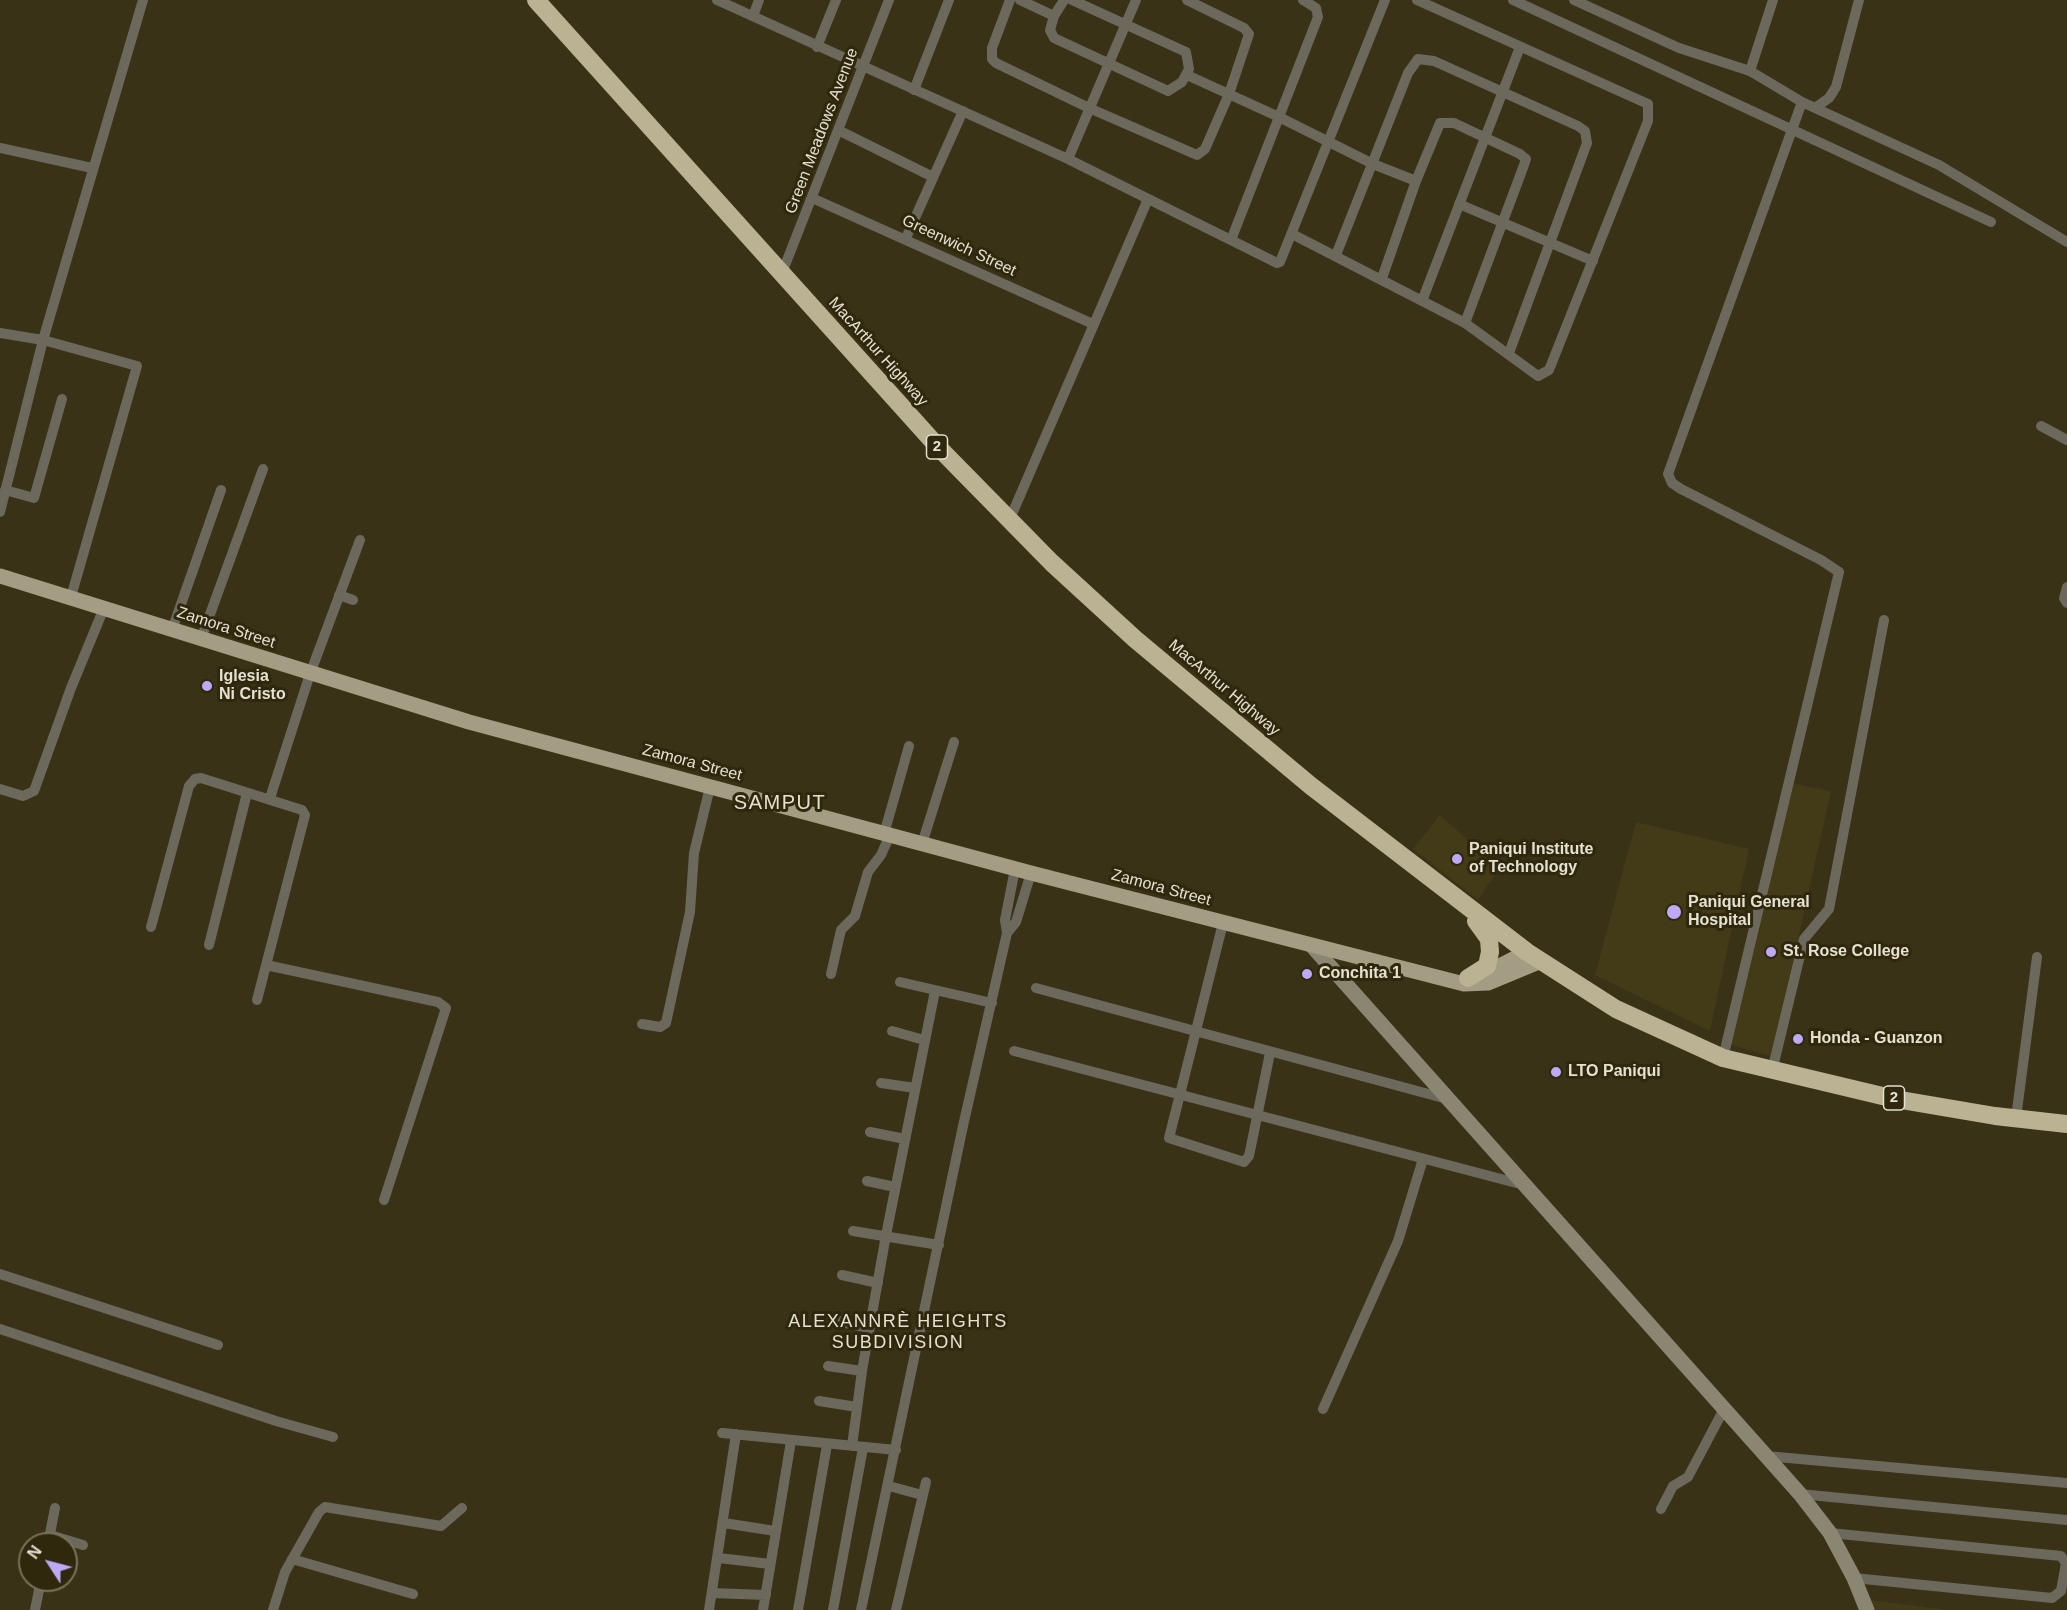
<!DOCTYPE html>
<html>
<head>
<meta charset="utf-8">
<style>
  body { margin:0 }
  #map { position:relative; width:2067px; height:1610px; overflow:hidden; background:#393217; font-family:Arial,sans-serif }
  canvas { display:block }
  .north { position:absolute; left:18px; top:1532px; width:60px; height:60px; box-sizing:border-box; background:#2f280d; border:2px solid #78725b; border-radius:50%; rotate:306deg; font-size:16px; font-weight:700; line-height:24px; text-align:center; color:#e5e1d1 }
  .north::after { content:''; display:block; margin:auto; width:21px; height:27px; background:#bcaaf5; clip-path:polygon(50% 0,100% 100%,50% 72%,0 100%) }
</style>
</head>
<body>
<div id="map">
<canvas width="2067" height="1610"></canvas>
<div class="north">N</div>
</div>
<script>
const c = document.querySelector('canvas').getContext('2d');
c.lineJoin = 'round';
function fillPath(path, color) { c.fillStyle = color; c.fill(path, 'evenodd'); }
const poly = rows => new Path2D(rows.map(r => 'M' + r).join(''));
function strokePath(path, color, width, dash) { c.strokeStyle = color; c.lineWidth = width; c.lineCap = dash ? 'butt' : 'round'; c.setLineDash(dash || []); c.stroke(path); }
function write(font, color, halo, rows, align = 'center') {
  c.font = font + ' Arial,sans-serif'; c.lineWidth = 6; c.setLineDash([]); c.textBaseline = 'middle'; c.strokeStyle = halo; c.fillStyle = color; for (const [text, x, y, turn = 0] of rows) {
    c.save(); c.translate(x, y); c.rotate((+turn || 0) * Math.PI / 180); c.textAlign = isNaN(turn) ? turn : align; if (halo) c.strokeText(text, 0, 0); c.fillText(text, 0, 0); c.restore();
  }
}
fillPath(poly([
  [1789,783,1831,791,1772,1057,1726,1043],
  [1440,815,1499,869,1478,900,1413,849],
  [1636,822,1749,849,1710,1031,1595,975],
  [1870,1600,1946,1610,1872,1610]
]), '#433a17');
strokePath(poly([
  [717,0,1068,159,1277,263,1280,262,1385,0],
  [1010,0,992,48,992,59,996,63,1089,108,1197,155,1205,149,1229,94,1249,34,1244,28,1187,0],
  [1020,0,1054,16],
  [1064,0,1054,16,1050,30,1054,38,1168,91,1182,82,1189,69,1186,52,1072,0],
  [1513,0,1991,222],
  [1574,0,1679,48,1750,71,1802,102,1939,165,2067,242],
  [753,16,759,0],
  [817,47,836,0],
  [1750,71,1773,0],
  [1187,75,1279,117,1318,17,1316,8,1303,0],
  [914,90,949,0],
  [1815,108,1829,98,1836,87,1859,0],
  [838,130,933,177],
  [0,148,92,168],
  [1068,159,1136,0],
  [812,198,1093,324],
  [1459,204,1593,261],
  [1292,234,1465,323,1538,376,1549,370,1648,121,1648,104,1417,0],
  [906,238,963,111],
  [1231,240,1279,117,1373,164,1416,181],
  [1336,255,1408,73,1418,59,1434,61,1578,126,1585,131,1587,143,1509,353],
  [782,273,889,0],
  [1382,278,1416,181,1440,123,1454,123,1520,154,1526,159,1524,165,1465,323],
  [1422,301,1520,47],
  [0,333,43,340,137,366,71,597],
  [2041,426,2067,440],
  [5,490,34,498,62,399],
  [0,512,43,340,143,0],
  [1009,521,1148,199],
  [2067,587,2064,598,2067,603],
  [339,595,353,600],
  [172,630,221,490],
  [201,639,263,469],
  [0,789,23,796,34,791,71,688,104,608],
  [270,798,310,674,360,540],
  [884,834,909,746],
  [922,844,954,742],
  [1223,923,1169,1138,1244,1162,1249,1156,1270,1053],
  [151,927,189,786,195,779,201,778,302,810,305,815,257,1000],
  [1007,933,1016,922,1031,873],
  [209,945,247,793],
  [266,965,438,1002,446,1008,384,1200],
  [831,974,841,930,855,916,868,872,881,855,890,835],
  [900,982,992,1003],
  [1036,988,1447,1099],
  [642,1024,660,1027,666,1023,690,912,694,853,710,787],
  [892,1031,924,1040],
  [1014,1051,1524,1185],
  [1723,1058,1839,572,1821,560,1681,489,1672,483,1668,474,1802,102],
  [1772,1071,1804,939,1829,909,1884,620],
  [881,1083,915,1088],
  [2016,1118,2037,957],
  [870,1132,905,1139],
  [867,1181,895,1187],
  [853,1231,939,1245],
  [0,1274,218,1345],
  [842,1275,878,1283],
  [833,1320,869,1328],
  [0,1329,276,1421,333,1437],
  [828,1366,862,1371],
  [819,1401,857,1407],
  [1323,1409,1398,1241,1423,1159],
  [722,1433,896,1450],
  [852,1446,862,1371,886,1235,935,991],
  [1766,1456,2067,1483],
  [889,1486,922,1495],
  [1800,1494,2067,1520],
  [1661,1509,1673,1486,1688,1477,1724,1409],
  [724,1523,775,1531],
  [1830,1533,2061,1556,2066,1563,2061,1591,2052,1598,1854,1578],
  [50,1535,83,1545],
  [48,1544,55,1508],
  [719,1558,770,1564],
  [292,1559,413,1594],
  [712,1593,766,1595],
  [35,1610,41,1580],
  [273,1610,285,1572,319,1512,325,1507,441,1526,462,1508],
  [709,1610,736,1434],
  [763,1610,791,1441],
  [798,1610,827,1445],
  [833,1610,863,1448],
  [861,1610,963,1126,1007,933,1005,920,1015,869],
  [896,1610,926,1482]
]), '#6c685c', 10);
strokePath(poly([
  [1312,946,1800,1494,1830,1533,1854,1578,1867,1610]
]), '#8b8672', 15);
strokePath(poly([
  [0,576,469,722,1031,873,1464,984,1488,983,1541,961],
  [1478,977,1527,952]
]), '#a49d83', 15);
strokePath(poly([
  [536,0,939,448,1052,563,1135,639,1311,786,1527,952,1616,1009,1723,1058,1895,1099,1995,1116,2067,1124],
  [1468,978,1487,966,1490,952,1489,939,1476,921]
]), '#bab292', 18);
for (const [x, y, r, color] of [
  [207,686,6,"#bcaaf5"],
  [1457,859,6,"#bcaaf5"],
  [1674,912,8,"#bcaaf5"],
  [1771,952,6,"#bcaaf5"],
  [1307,974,6,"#bcaaf5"],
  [1798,1039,6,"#bcaaf5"],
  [1556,1072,6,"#bcaaf5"]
]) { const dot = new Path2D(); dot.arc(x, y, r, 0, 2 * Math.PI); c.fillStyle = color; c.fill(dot); strokePath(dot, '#2f280d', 2); }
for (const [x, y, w] of [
  [937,447,21],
  [1894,1098,21]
]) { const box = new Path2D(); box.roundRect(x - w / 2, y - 12, w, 24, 4.5); c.fillStyle = '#2f280d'; c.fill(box); strokePath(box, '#e5e1d1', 1.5); }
write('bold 15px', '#e5e1d1', null, [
  ["2",937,447],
  ["2",1894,1098]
]);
write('16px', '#e5e1d1', '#2f280d', [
  ["Green Meadows Avenue",822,131,-69],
  ["Greenwich Street",959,246,25],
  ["MacArthur Highway",878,352,48],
  ["Zamora Street",226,628,18],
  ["MacArthur Highway",1224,688,40],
  ["Zamora Street",692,763,15],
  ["Zamora Street",1161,888,15]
]);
write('bold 16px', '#e5e1d1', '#2f280d', [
  ["Iglesia",219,677],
  ["Ni Cristo",219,695],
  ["Paniqui Institute",1469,850],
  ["of Technology",1469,868],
  ["Paniqui General",1688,903],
  ["Hospital",1688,921],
  ["St. Rose College",1783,952],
  ["Conchita 1",1319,974],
  ["Honda - Guanzon",1810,1039],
  ["LTO Paniqui",1568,1072]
], 'left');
c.letterSpacing = '1.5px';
write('18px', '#e5e1d1', '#2f280d', [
  ["ALEXANNRÈ HEIGHTS",898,1322],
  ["SUBDIVISION",898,1343]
]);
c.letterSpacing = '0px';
c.letterSpacing = '1.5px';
write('20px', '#e5e1d1', '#2f280d', [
  ["SAMPUT",780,803]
]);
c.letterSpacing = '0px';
</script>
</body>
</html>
